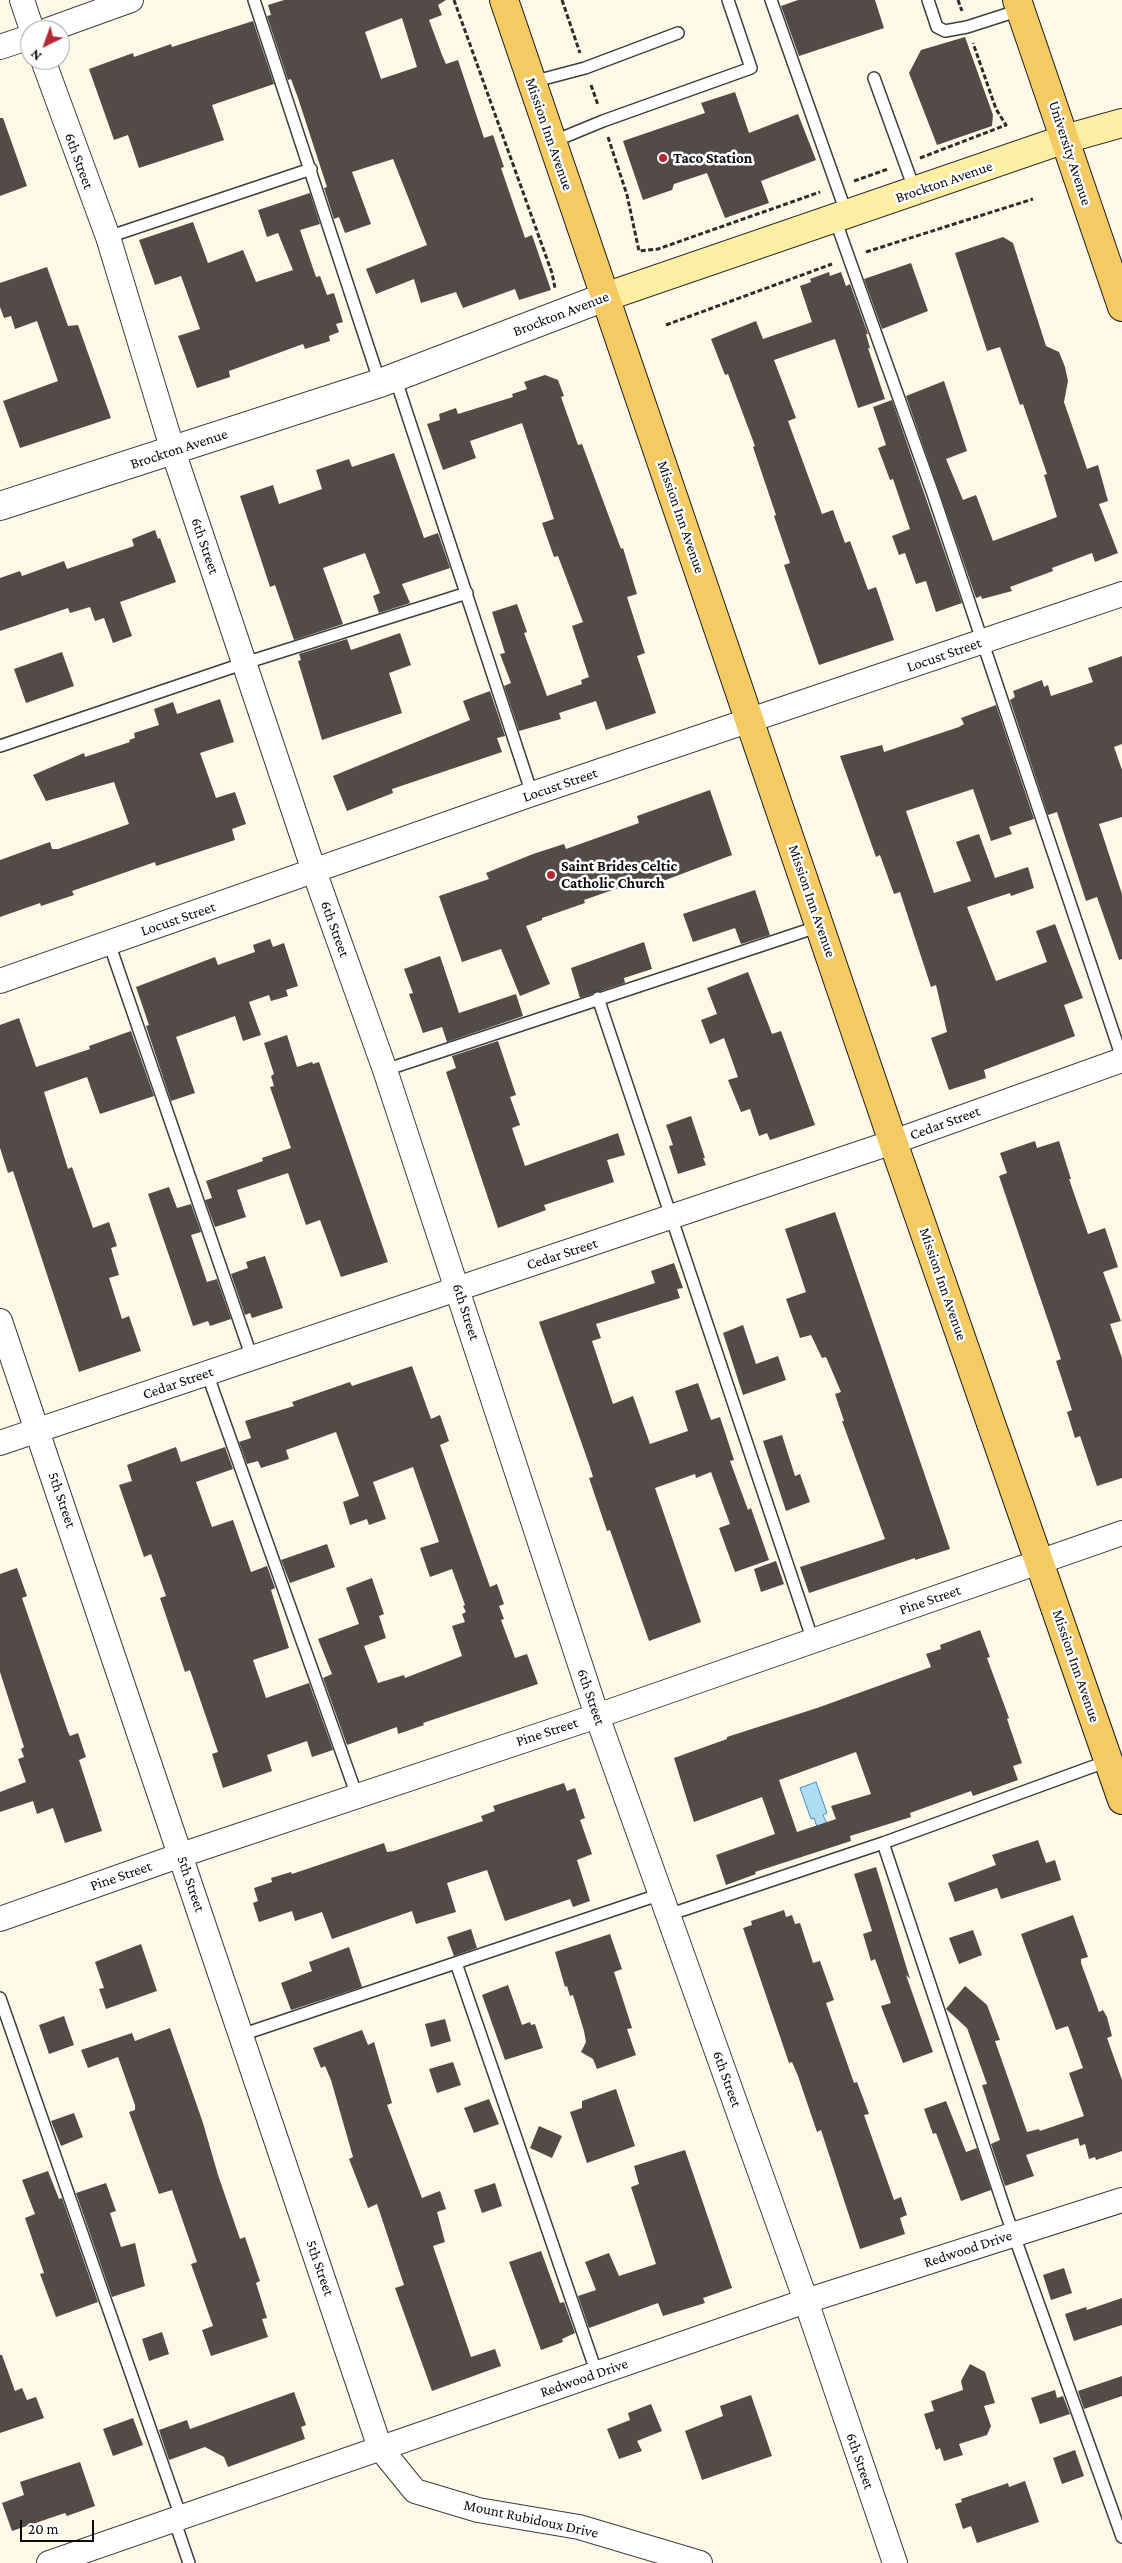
<!DOCTYPE html>
<html>
<head>
<meta charset="utf-8">
<style>
  body { margin:0 }
  #map { position:relative; width:1122px; height:2563px; overflow:hidden; background:#fef9e7; font-family:"Crimson Pro",serif }
  canvas { display:block }
  .north { position:absolute; left:20px; top:20px; width:50px; height:50px; box-sizing:border-box; background:#fff; border:1px solid #9d9d9d; border-radius:50%; rotate:222deg; font-size:14px; font-weight:700; line-height:20px; text-align:center; color:#0a0a0a }
  .north::after { content:''; display:block; margin:auto; width:18px; height:22px; background:#b42834; clip-path:polygon(50% 0,100% 100%,50% 72%,0 100%) }
  .scale { position:absolute; left:20px; top:2520px; width:74px; height:22px; box-sizing:border-box; border:2px solid #0a0a0a; border-top:0; padding-left:6px; font-size:15px; line-height:18px; white-space:nowrap; color:#0a0a0a; -webkit-text-stroke:4px #fff; paint-order:stroke }
</style>
</head>
<body>
<div id="map">
<canvas width="1122" height="2563"></canvas>
<div class="north">N</div>
<div class="scale">20 m</div>
</div>
<script>
const c = document.querySelector('canvas').getContext('2d');
c.lineJoin = 'round';
function fillPath(path, color) { c.fillStyle = color; c.fill(path, 'evenodd'); }
const poly = rows => new Path2D(rows.map(r => 'M' + r).join(''));
function strokePath(path, color, width, dash) { c.strokeStyle = color; c.lineWidth = width; c.lineCap = dash ? 'butt' : 'round'; c.setLineDash(dash || []); c.stroke(path); }
function write(font, color, halo, rows, align = 'center') {
  c.font = font + ' "Crimson Pro",serif'; c.lineWidth = 5; c.setLineDash([]); c.textBaseline = 'middle'; c.strokeStyle = halo; c.fillStyle = color; for (const [text, x, y, turn = 0] of rows) {
    c.save(); c.translate(x, y); c.rotate((+turn || 0) * Math.PI / 180); c.textAlign = isNaN(turn) ? turn : align; if (halo) c.strokeText(text, 0, 0); c.fillText(text, 0, 0); c.restore();
  }
}
const water = poly([
  [816,1782,827,1813,823,1815,827,1824,817,1827,814,1818,811,1819,800,1788,816,1782]
]);
fillPath(water, '#aedcf3');
strokePath(water, '#3893c8', 1);
fillPath(poly([
  [284,0,446,0,438,5,442,15,429,20,442,55,446,64,458,60,484,138,493,135,504,167,501,168,525,238,532,235,551,290,519,300,515,289,463,308,456,292,421,303,414,279,376,294,366,269,427,245,393,159,352,172,371,224,345,233,339,217,334,219,324,188,327,187,298,98,291,79,288,80,267,16,271,15,268,5],
  [402,18,417,67,381,79,365,32],
  [798,0,875,0,884,28,799,56,781,6],
  [253,21,274,84,212,105,224,140,139,168,128,135,114,140,89,69,133,53,134,57,171,44,172,47],
  [965,37,993,115,992,126,937,145,909,73,921,50],
  [735,92,749,133,798,114,816,160,761,181,769,203,725,218,707,173,674,184,672,190,643,200,623,141,705,113,701,103],
  [0,118,3,118,27,186,0,196],
  [310,193,320,224,300,230,316,277,320,276,327,295,334,293,343,322,336,324,339,332,329,336,330,341,305,349,303,344,229,371,230,377,197,388,178,336,200,329,181,276,155,285,139,240,193,222,208,263,243,250,256,282,293,270,278,233,267,237,258,210],
  [1003,237,1013,243,1046,346,1059,352,1065,367,1068,381,1064,402,1087,469,1098,465,1108,501,1099,504,1118,553,1095,562,1092,553,1052,568,1053,571,1010,587,1012,591,982,599,981,596,976,598,906,396,944,381,967,451,946,459,963,500,976,495,993,541,1057,517,1044,475,1047,474,1023,404,1020,405,1000,347,987,351,955,253],
  [911,263,928,311,882,329,864,279],
  [47,267,68,326,78,325,111,418,20,448,3,401,58,381,37,321,15,329,11,316,4,318,0,307,0,283],
  [829,272,830,276,841,272,846,286,850,284,868,334,866,334,870,348,868,348,885,399,858,408,835,339,774,360,796,418,788,421,822,514,833,510,845,543,850,541,868,590,876,587,894,640,819,665,784,565,790,563,774,516,776,515,753,447,755,446,728,374,725,375,711,339,756,321,763,339,812,322,800,286,811,282,810,279],
  [545,375,558,380,564,396,561,397,578,445,582,444,621,549,623,548,637,594,627,597,645,653,637,656,656,713,606,730,596,701,559,713,561,719,519,731,504,686,511,683,500,654,505,653,492,612,517,604,527,632,524,633,547,696,582,684,581,680,589,677,572,626,583,622,558,556,554,557,542,523,554,519,522,423,470,441,476,458,443,470,427,424,440,420,439,414,456,408,458,414,513,397,512,394,527,389,524,382],
  [892,400,962,603,936,612,926,581,916,584,905,553,899,555,892,536,910,529,893,479,890,480,878,448,886,445,873,407],
  [394,453,424,538,438,533,450,568,402,584,410,603,379,613,373,596,380,593,365,553,323,568,343,624,294,640,275,585,270,587,240,496,273,485,279,504,322,489,316,470,349,459,352,467],
  [155,530,158,539,160,538,176,582,120,602,132,636,113,643,104,618,95,621,90,607,70,613,68,608,0,631,0,578,20,571,22,576,64,561,67,569,134,546,132,539],
  [400,633,411,665,389,673,402,713,322,740,298,661,301,660,299,654,347,639,351,650],
  [62,652,74,686,26,703,14,669],
  [1122,656,1122,744,1114,747,1122,770,1122,817,1099,824,1122,894,1122,959,1119,960,1097,897,1086,901,1057,812,1048,815,1010,700,1015,697,1013,691,1042,680,1044,687,1048,685,1051,696,1093,682,1088,668],
  [490,691,505,736,497,738,502,752,392,789,393,793,347,811,333,776,470,720,463,701],
  [220,699,234,742,200,753,216,798,235,792,246,824,232,829,235,840,156,866,155,862,72,891,74,895,41,906,40,903,0,917,0,860,50,842,52,849,58,849,129,824,114,782,46,801,33,775,84,753,85,757,130,742,129,740,135,738,134,733,159,725,154,709,173,702,177,714],
  [996,705,1034,819,1009,827,1012,834,991,841,973,789,906,811,934,893,971,881,956,842,979,834,995,878,1028,867,1034,888,1011,896,1010,893,967,907,996,981,1047,962,1036,931,1055,924,1083,998,1064,1005,1075,1036,984,1070,986,1078,949,1090,931,1038,947,1032,936,985,931,987,900,892,894,894,880,855,876,857,840,756,882,745,884,752,959,727,964,724,961,718],
  [710,790,732,855,647,887,644,879,584,900,585,903,542,918,542,920,526,926,550,984,520,996,501,949,462,962,439,896,489,879,486,873,533,854,564,844,566,849,639,823,637,816],
  [755,890,770,935,741,944,735,928,693,942,683,914],
  [270,939,273,947,284,943,298,986,286,990,288,996,271,1001,269,995,249,1002,261,1035,243,1041,235,1016,176,1037,195,1093,171,1101,146,1026,149,1025,136,987,215,957,218,965,255,952,253,945],
  [644,942,652,969,624,978,625,983,580,998,571,968],
  [440,956,459,1013,516,994,523,1016,447,1042,442,1027,423,1033,409,994,413,993,404,969],
  [748,972,772,1034,781,1031,815,1125,770,1140,767,1133,759,1136,750,1109,741,1112,728,1080,738,1077,724,1038,710,1044,701,1020,717,1014,707,988],
  [19,1018,36,1067,90,1049,89,1046,131,1031,154,1096,100,1114,87,1077,44,1092,68,1169,72,1167,93,1228,109,1222,117,1246,111,1248,119,1275,109,1278,122,1319,129,1316,141,1351,79,1372,13,1171,8,1173,0,1148,0,1025],
  [287,1035,297,1067,312,1062,313,1064,319,1062,388,1262,341,1277,320,1220,306,1225,288,1173,237,1190,246,1217,215,1227,205,1200,212,1198,206,1181,263,1161,262,1158,291,1148,270,1087,274,1086,271,1076,274,1074,264,1043],
  [498,1041,516,1095,510,1097,520,1125,512,1128,525,1166,618,1133,625,1155,607,1160,614,1182,544,1205,546,1210,498,1228,446,1072,456,1068,452,1056],
  [691,1116,705,1158,703,1158,706,1165,678,1174,669,1146,673,1145,666,1125],
  [1035,1141,1037,1148,1059,1141,1071,1179,1069,1179,1088,1234,1105,1228,1118,1267,1103,1272,1121,1321,1110,1324,1122,1358,1122,1478,1097,1486,1080,1436,1075,1438,1067,1412,1072,1410,1056,1361,1061,1359,999,1176,1007,1173,1000,1153],
  [169,1187,177,1208,191,1204,201,1232,191,1235,207,1282,217,1279,231,1319,210,1326,208,1321,193,1326,148,1194],
  [835,1212,950,1549,915,1560,915,1558,809,1593,800,1567,885,1539,842,1421,844,1421,835,1394,841,1392,826,1357,822,1358,811,1335,800,1338,786,1299,806,1292,785,1229],
  [265,1256,283,1308,252,1318,250,1313,245,1315,231,1274,248,1268,246,1262],
  [674,1263,683,1288,677,1289,680,1298,596,1324,601,1338,592,1341,613,1404,633,1396,650,1444,688,1431,675,1391,698,1383,711,1420,720,1417,734,1460,730,1461,748,1510,751,1508,769,1560,735,1572,719,1528,730,1524,711,1472,696,1478,695,1474,655,1488,701,1622,649,1641,610,1530,607,1531,589,1478,593,1477,590,1467,539,1322,655,1283,651,1271],
  [743,1325,756,1364,778,1356,786,1380,743,1395,723,1333],
  [412,1366,431,1419,440,1415,449,1441,440,1445,490,1587,497,1584,504,1604,499,1606,504,1619,501,1620,515,1658,527,1654,538,1684,423,1723,424,1725,398,1734,397,1727,347,1745,323,1678,332,1674,318,1639,359,1624,346,1588,372,1578,384,1614,379,1616,386,1638,364,1646,378,1683,404,1675,405,1678,462,1656,452,1626,465,1622,462,1614,466,1612,463,1606,465,1605,452,1569,430,1577,420,1548,439,1542,413,1467,373,1482,386,1519,369,1525,367,1519,350,1525,343,1502,359,1496,336,1432,286,1450,289,1459,261,1468,258,1461,247,1464,239,1442,251,1438,245,1421,294,1406,292,1402,350,1382,352,1386],
  [782,1435,795,1476,800,1474,810,1502,786,1511,763,1441],
  [176,1447,181,1462,225,1447,233,1469,196,1482,212,1527,233,1520,251,1572,267,1566,275,1588,271,1590,289,1648,253,1660,266,1698,309,1683,333,1750,312,1757,307,1741,267,1755,272,1771,223,1788,212,1754,218,1752,190,1670,185,1672,160,1598,166,1596,151,1554,144,1557,119,1485,132,1481,127,1465],
  [327,1544,335,1567,290,1583,281,1560],
  [776,1561,784,1584,761,1592,754,1569],
  [17,1568,27,1596,22,1598,68,1732,70,1736,78,1733,86,1757,79,1760,102,1831,65,1843,53,1808,37,1814,33,1801,0,1812,0,1792,26,1782,18,1759,24,1757,21,1749,24,1747,0,1672,0,1574],
  [980,1630,990,1657,987,1658,1009,1718,1007,1719,1022,1763,1013,1766,1018,1780,973,1796,971,1791,910,1813,911,1817,850,1836,851,1841,755,1872,756,1874,726,1885,716,1855,775,1834,762,1797,694,1822,674,1758,727,1739,727,1737,817,1708,931,1667,926,1654,941,1649,940,1645],
  [856,1752,871,1794,831,1806,836,1819,797,1832,779,1780],
  [564,1783,567,1791,575,1788,585,1818,580,1820,592,1854,577,1860,590,1901,573,1907,570,1899,505,1921,487,1870,447,1883,456,1912,416,1924,412,1911,332,1939,322,1912,295,1921,292,1911,259,1922,253,1903,258,1901,254,1888,272,1882,271,1878,291,1872,292,1874,384,1843,387,1852,394,1851,483,1821,481,1816,495,1811,493,1806],
  [1038,1840,1046,1863,1055,1860,1061,1880,1001,1899,997,1888,955,1902,948,1883,996,1865,992,1855],
  [876,1867,910,1979,906,1975,933,2052,903,2063,881,2006,891,2003,875,1959,871,1961,863,1934,872,1931,854,1874],
  [784,1910,786,1917,792,1915,795,1924,800,1923,813,1963,820,1961,834,2000,826,2003,854,2083,857,2082,869,2114,864,2115,894,2200,901,2197,907,2215,900,2218,905,2234,860,2249,821,2130,817,2132,798,2076,792,2062,789,2063,743,1928,752,1925,751,1921],
  [1073,1915,1088,1957,1081,1959,1081,1963,1099,2012,1103,2010,1107,2017,1112,2036,1107,2038,1122,2080,1122,2151,1096,2160,1095,2157,1089,2159,1085,2144,1080,2146,1078,2138,1026,2155,1034,2176,1005,2186,991,2144,1000,2140,982,2085,987,2084,967,2028,946,2009,965,1986,987,2005,1000,2040,995,2041,1027,2132,1039,2129,1040,2131,1084,2116,1069,2073,1083,2068,1068,2026,1056,2030,1021,1934],
  [471,1929,477,1948,454,1956,447,1937],
  [973,1930,982,1955,959,1964,949,1938],
  [610,1934,622,1969,614,1972,632,2028,627,2029,636,2055,597,2069,593,2059,581,2052,586,2042,584,2031,573,1995,570,1996,567,1986,565,1987,555,1952],
  [141,1944,157,1991,106,2009,99,1989,104,1988,95,1962],
  [349,1947,362,1987,291,2010,281,1983,312,1971,309,1962],
  [508,1985,522,2025,530,2022,531,2025,535,2024,543,2048,505,2060,482,1995],
  [64,2016,74,2045,49,2054,39,2025],
  [445,2019,451,2041,431,2047,425,2024],
  [170,2028,203,2123,218,2175,240,2239,245,2237,260,2281,256,2283,267,2318,262,2319,268,2337,211,2356,202,2330,213,2326,191,2264,197,2262,172,2190,159,2194,129,2112,135,2110,135,2105,118,2057,88,2068,81,2050,132,2033,135,2041],
  [362,2030,368,2045,374,2042,392,2103,387,2105,422,2198,440,2191,446,2209,437,2212,445,2242,433,2246,471,2357,495,2349,501,2366,432,2391,395,2288,404,2285,377,2204,368,2208,349,2159,353,2157,331,2080,325,2066,321,2068,313,2048],
  [453,2062,461,2085,437,2093,429,2069],
  [616,2089,635,2146,587,2163,570,2112,582,2108,582,2101],
  [489,2099,499,2124,474,2133,464,2108],
  [946,2101,966,2152,977,2148,991,2190,961,2201,936,2133,933,2134,924,2109],
  [74,2113,83,2137,61,2146,51,2121],
  [539,2126,562,2136,552,2158,530,2148],
  [685,2150,732,2288,703,2298,705,2303,663,2316,658,2303,589,2328,578,2296,596,2290,585,2262,609,2253,619,2276,656,2264,631,2187,639,2184,634,2166],
  [48,2171,59,2199,62,2198,98,2302,56,2317,40,2274,44,2273,25,2218,35,2214,22,2180],
  [106,2183,116,2211,110,2213,121,2247,135,2243,145,2286,112,2297,76,2193],
  [495,2183,502,2206,482,2213,474,2190],
  [541,2251,560,2303,564,2302,575,2333,562,2339,563,2342,541,2350,509,2262],
  [1064,2268,1072,2293,1051,2300,1043,2275],
  [1122,2298,1122,2325,1074,2341,1065,2314,1086,2307,1087,2310],
  [162,2332,169,2354,149,2361,142,2339],
  [0,2355,2,2355,15,2391,22,2388,27,2400,36,2397,44,2418,0,2433],
  [970,2364,985,2372,995,2403,984,2406,991,2426,987,2435,959,2444,963,2455,944,2461,940,2448,936,2450,924,2414,934,2411,931,2401,963,2390,961,2381],
  [1122,2376,1122,2396,1084,2409,1078,2391],
  [1055,2390,1057,2398,1063,2396,1070,2414,1040,2424,1031,2398],
  [294,2392,306,2425,301,2427,305,2439,228,2467,224,2457,205,2447,169,2460,159,2430,187,2420,190,2429],
  [751,2395,772,2456,702,2480,685,2431,723,2416,720,2406],
  [651,2404,662,2431,637,2441,642,2451,619,2459,607,2429,630,2420,628,2413],
  [133,2418,143,2445,113,2456,103,2429],
  [1075,2450,1084,2476,1062,2484,1053,2458],
  [80,2462,95,2506,67,2516,65,2513,12,2531,2,2503,24,2495,20,2482],
  [1025,2481,1039,2522,977,2543,971,2526,963,2529,955,2504,962,2502,961,2499,1008,2483,1009,2487]
]), '#524b47');
const service = poly([
  [254,0,380,383],
  [771,0,847,215],
  [928,0,937,27,945,31,967,27,1020,10],
  [874,78,915,191],
  [532,82,585,68,678,33],
  [552,142,603,121,751,68,728,0],
  [835,219,933,494,1122,1058],
  [108,237,311,169],
  [395,377,532,794],
  [0,746,245,663,467,593],
  [109,943,252,1358],
  [598,998,813,1641],
  [385,1070,820,926],
  [207,1373,357,1796],
  [883,1843,1006,2213,1122,2537],
  [668,1915,883,1843,1108,1761],
  [456,1963,597,2374],
  [0,1998,181,2517],
  [241,2035,661,1894],
  [174,2519,189,2563]
]);
const minor = poly([
  [22,0,32,30],
  [48,30,131,0],
  [0,47,30,37],
  [43,60,108,237,173,451,314,871,385,1070,597,1716,806,2301,895,2563],
  [0,981,532,794,1122,594],
  [0,1321,380,2448,415,2491,478,2510,579,2527,700,2563],
  [0,1443,893,1142,1122,1060],
  [0,1919,181,1855,597,1716,1122,1533],
  [49,2563,806,2301,1122,2200]
]);
const tertiary = poly([
  [0,506,380,383,605,297]
]);
const secondary = poly([
  [605,297,1065,139,1122,123]
]);
const primary = poly([
  [504,0,893,1142,1122,1800],
  [1017,0,1122,307]
]);
strokePath(service, '#3d3d3d', 14);
strokePath(minor, '#3d3d3d', 26);
strokePath(tertiary, '#3d3d3d', 30);
strokePath(secondary, '#2c2c2c', 30);
strokePath(primary, '#1b1b1b', 30);
strokePath(poly([
  [454,0,552,273,555,288],
  [562,0,580,53],
  [958,0,962,11],
  [591,85,598,105],
  [608,137,627,195,639,251,658,249,820,192],
  [920,158,1006,125,996,109,973,43],
  [854,181,888,169],
  [866,252,1033,199],
  [666,325,832,264]
]), '#2c2c2c', 3, [5, 2.5]);
strokePath(service, '#fff', 11);
strokePath(minor, '#fff', 24);
strokePath(tertiary, '#fff', 28);
strokePath(secondary, '#fcefa4', 28);
strokePath(primary, '#f4cb62', 28);
for (const [x, y, r, color] of [
  [663,158,5,"#b42834"],
  [551,875,5,"#b42834"]
]) { const dot = new Path2D(); dot.arc(x, y, r, 0, 2 * Math.PI); c.fillStyle = color; c.fill(dot); strokePath(dot, '#fff', 2); }
write('15px', '#0a0a0a', '#fff', [
  ["Mission Inn Avenue",549,134,71],
  ["University Avenue",1070,153,72],
  ["6th Street",79,161,70],
  ["Brockton Avenue",944,182,-19],
  ["Brockton Avenue",561,314,-21],
  ["Brockton Avenue",179,449,-18],
  ["Mission Inn Avenue",681,517,71],
  ["6th Street",205,546,71],
  ["Locust Street",944,655,-19],
  ["Locust Street",560,785,-19],
  ["Mission Inn Avenue",812,901,71],
  ["Locust Street",178,919,-19],
  ["6th Street",335,929,70],
  ["Cedar Street",945,1123,-20],
  ["Cedar Street",562,1254,-18],
  ["Mission Inn Avenue",943,1284,71],
  ["6th Street",466,1312,72],
  ["Cedar Street",178,1383,-19],
  ["5th Street",62,1500,71],
  ["Pine Street",930,1600,-19],
  ["Mission Inn Avenue",1076,1666,71],
  ["6th Street",591,1697,71],
  ["Pine Street",547,1732,-18],
  ["Pine Street",121,1876,-19],
  ["5th Street",191,1884,71],
  ["6th Street",727,2079,70],
  ["Redwood Drive",968,2249,-18],
  ["5th Street",320,2268,71],
  ["Redwood Drive",584,2378,-19],
  ["6th Street",860,2461,71],
  ["Mount Rubidoux Drive",531,2519,12]
]);
write('bold 15px', '#0a0a0a', '#fff', [
  ["Taco Station",673,158],
  ["Saint Brides Celtic",561,866],
  ["Catholic Church",561,883]
], 'left');
</script>
</body>
</html>
